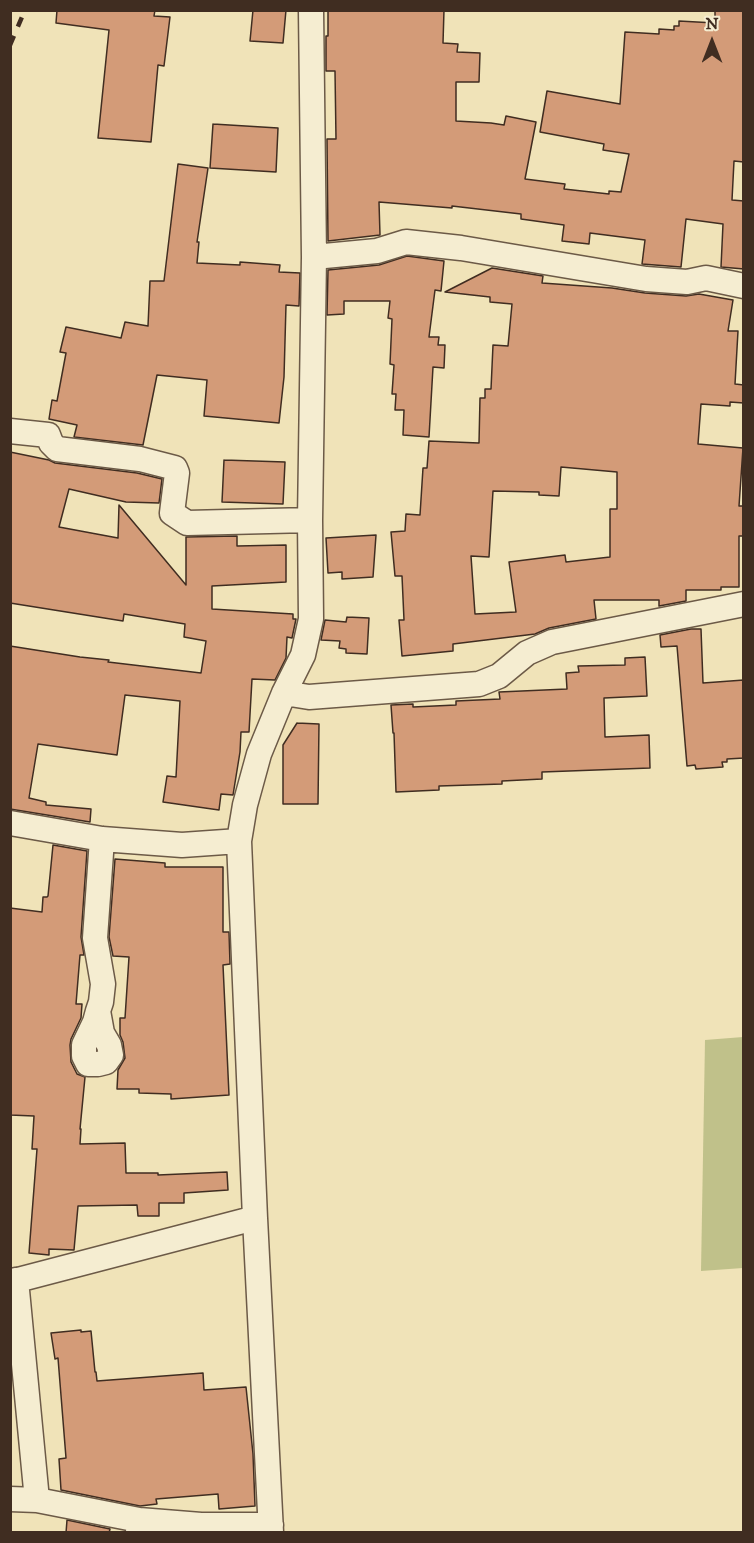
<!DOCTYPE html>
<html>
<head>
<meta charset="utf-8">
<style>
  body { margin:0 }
  #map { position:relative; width:754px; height:1543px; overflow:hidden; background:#f0e3b8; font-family:"IM FELL DW Pica",serif }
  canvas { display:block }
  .frame { position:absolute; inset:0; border:12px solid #402d21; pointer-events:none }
  .north { position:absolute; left:682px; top:12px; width:60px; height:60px; -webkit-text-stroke:4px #f5edd1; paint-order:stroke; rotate:0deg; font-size:16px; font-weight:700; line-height:24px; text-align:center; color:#402d21 }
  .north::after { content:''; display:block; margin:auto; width:21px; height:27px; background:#402d21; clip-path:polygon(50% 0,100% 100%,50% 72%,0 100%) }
</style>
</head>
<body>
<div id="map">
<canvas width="754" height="1543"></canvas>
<div class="frame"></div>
<div class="north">N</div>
</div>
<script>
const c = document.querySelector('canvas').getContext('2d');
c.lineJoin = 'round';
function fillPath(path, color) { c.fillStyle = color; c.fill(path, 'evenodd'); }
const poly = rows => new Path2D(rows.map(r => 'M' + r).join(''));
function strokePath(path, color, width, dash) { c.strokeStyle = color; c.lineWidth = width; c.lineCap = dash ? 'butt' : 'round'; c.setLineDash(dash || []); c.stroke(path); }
fillPath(poly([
  [743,1037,743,1268,701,1271,705,1040]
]), '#c0c18a');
const building = poly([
  [57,10,155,10,154,16,170,17,164,66,158,65,151,142,98,138,109,30,56,23,57,10],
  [253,10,286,10,283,43,250,41,253,10],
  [328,10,444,10,443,43,458,44,457,52,480,53,479,82,456,82,456,121,491,123,504,125,506,116,536,122,525,179,565,184,564,189,609,194,609,191,621,192,629,154,603,150,604,144,540,132,547,91,620,104,625,32,659,34,659,29,674,30,674,26,679,26,679,21,715,23,715,10,744,10,744,162,734,161,732,200,744,201,744,269,721,267,723,224,686,219,681,267,642,264,645,240,590,233,589,244,562,241,564,225,521,219,521,214,452,206,452,208,379,202,380,235,328,241,327,139,336,139,335,71,326,71,326,36,328,36,328,10],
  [213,124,278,128,276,172,210,168,213,124],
  [178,164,208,168,197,242,199,242,197,263,240,265,240,262,280,265,279,272,300,273,299,306,286,305,284,377,279,423,204,416,207,380,157,375,143,445,74,437,77,425,49,419,52,400,57,401,66,353,60,352,66,327,121,338,125,322,148,326,150,281,164,281,178,164],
  [407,256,444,261,441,291,435,290,429,337,439,337,438,345,445,345,444,368,433,367,429,437,403,435,404,410,395,410,396,394,392,394,394,365,390,364,392,319,388,318,390,301,344,301,344,314,327,315,328,270,379,265,407,256],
  [492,268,543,276,542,283,612,288,645,293,686,296,699,294,733,300,728,331,738,331,735,384,744,385,744,403,730,402,730,406,701,404,698,444,743,448,739,506,744,506,744,536,739,536,739,587,721,587,721,590,686,590,686,601,659,606,659,600,594,600,596,619,549,628,535,634,453,644,453,651,402,656,399,620,404,620,402,576,395,576,391,532,405,531,406,514,420,515,423,468,427,468,429,441,479,443,480,398,485,398,485,389,491,389,493,345,508,346,512,304,490,302,490,297,445,292,492,268],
  [561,467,617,472,617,509,610,509,610,557,566,562,565,555,509,562,516,612,475,614,471,556,489,557,493,491,539,492,539,495,559,496,561,467],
  [10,452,49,460,55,463,137,473,162,479,159,503,126,502,69,489,59,527,118,538,119,505,186,585,186,537,237,536,237,546,286,545,286,582,212,586,212,609,293,614,293,619,296,619,292,638,287,637,286,658,275,680,252,679,249,732,241,732,240,752,233,795,221,794,219,810,163,802,167,776,176,777,180,701,125,695,117,755,38,744,29,798,46,802,46,805,91,809,90,822,10,809,10,646,80,657,109,660,108,662,201,673,206,641,184,637,185,624,124,614,123,621,10,603,10,452],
  [224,460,285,462,283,504,222,502,224,460],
  [376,535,373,577,342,579,342,572,328,573,326,538,376,535],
  [347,617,369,618,367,654,346,653,346,649,339,648,340,641,321,640,325,620,346,622,347,617],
  [691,629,701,629,703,683,744,680,744,758,727,759,727,762,722,762,723,767,696,769,695,765,687,766,677,646,661,647,660,635,691,629],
  [645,657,647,696,604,698,605,737,649,735,650,768,542,772,542,779,502,781,502,784,439,786,439,790,396,792,394,733,393,733,391,705,413,704,413,707,456,705,456,701,500,699,499,692,567,689,566,673,579,672,578,666,625,665,625,658,645,657],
  [297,723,319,724,318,804,283,804,283,745,297,723],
  [53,845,87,851,81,937,84,955,80,955,76,1004,82,1004,81,1018,71,1039,70,1045,71,1062,77,1074,85,1077,80,1129,81,1129,80,1144,125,1143,126,1173,158,1173,158,1175,227,1172,228,1190,184,1193,184,1203,159,1203,159,1216,138,1216,137,1205,78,1206,74,1250,49,1249,49,1255,29,1253,37,1149,32,1149,34,1116,10,1115,10,908,42,912,43,897,47,897,48,896,53,845],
  [115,859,165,863,165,867,223,867,223,932,229,932,230,964,223,965,229,1095,171,1099,171,1094,139,1093,139,1089,117,1089,118,1070,125,1058,123,1042,120,1035,120,1018,125,1018,129,957,113,956,109,937,115,859],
  [81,1330,81,1332,91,1331,95,1372,96,1372,97,1381,203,1373,204,1390,246,1387,253,1454,255,1506,219,1509,218,1494,156,1499,157,1504,140,1506,61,1490,59,1459,66,1458,58,1358,55,1359,51,1333,81,1330],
  [67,1520,110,1529,109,1533,66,1533,67,1520]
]);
fillPath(building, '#d39b78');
strokePath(building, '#402d21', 1.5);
const street = poly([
  [314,257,377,251,406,242,461,248,646,279,687,282,706,278,744,286],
  [10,431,48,435,51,443,57,449,140,459,175,468,177,473,172,513,187,523,310,520],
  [284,693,309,697,479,684,499,676,527,653,552,642,744,604],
  [10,823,102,839,182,845,239,841],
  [98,1011,102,1033,109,1045,111,1055,106,1062,98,1064,88,1064,84,1056,84,1045,95,1022,98,1011,101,1002,103,984,95,938,102,839],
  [10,1282,255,1218],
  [10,1499,37,1500,16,1280],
  [37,1500,139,1520,138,1532],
  [139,1520,201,1525,271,1525],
  [271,1532,255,1218,239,841,245,805,259,754,284,693,303,655,311,619,310,520,314,257,311,10]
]);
strokePath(street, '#6c5a47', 27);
strokePath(street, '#f5edd1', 24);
strokePath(poly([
  [10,45,25,10]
]), '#402d21', 4.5, [10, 10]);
</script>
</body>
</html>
